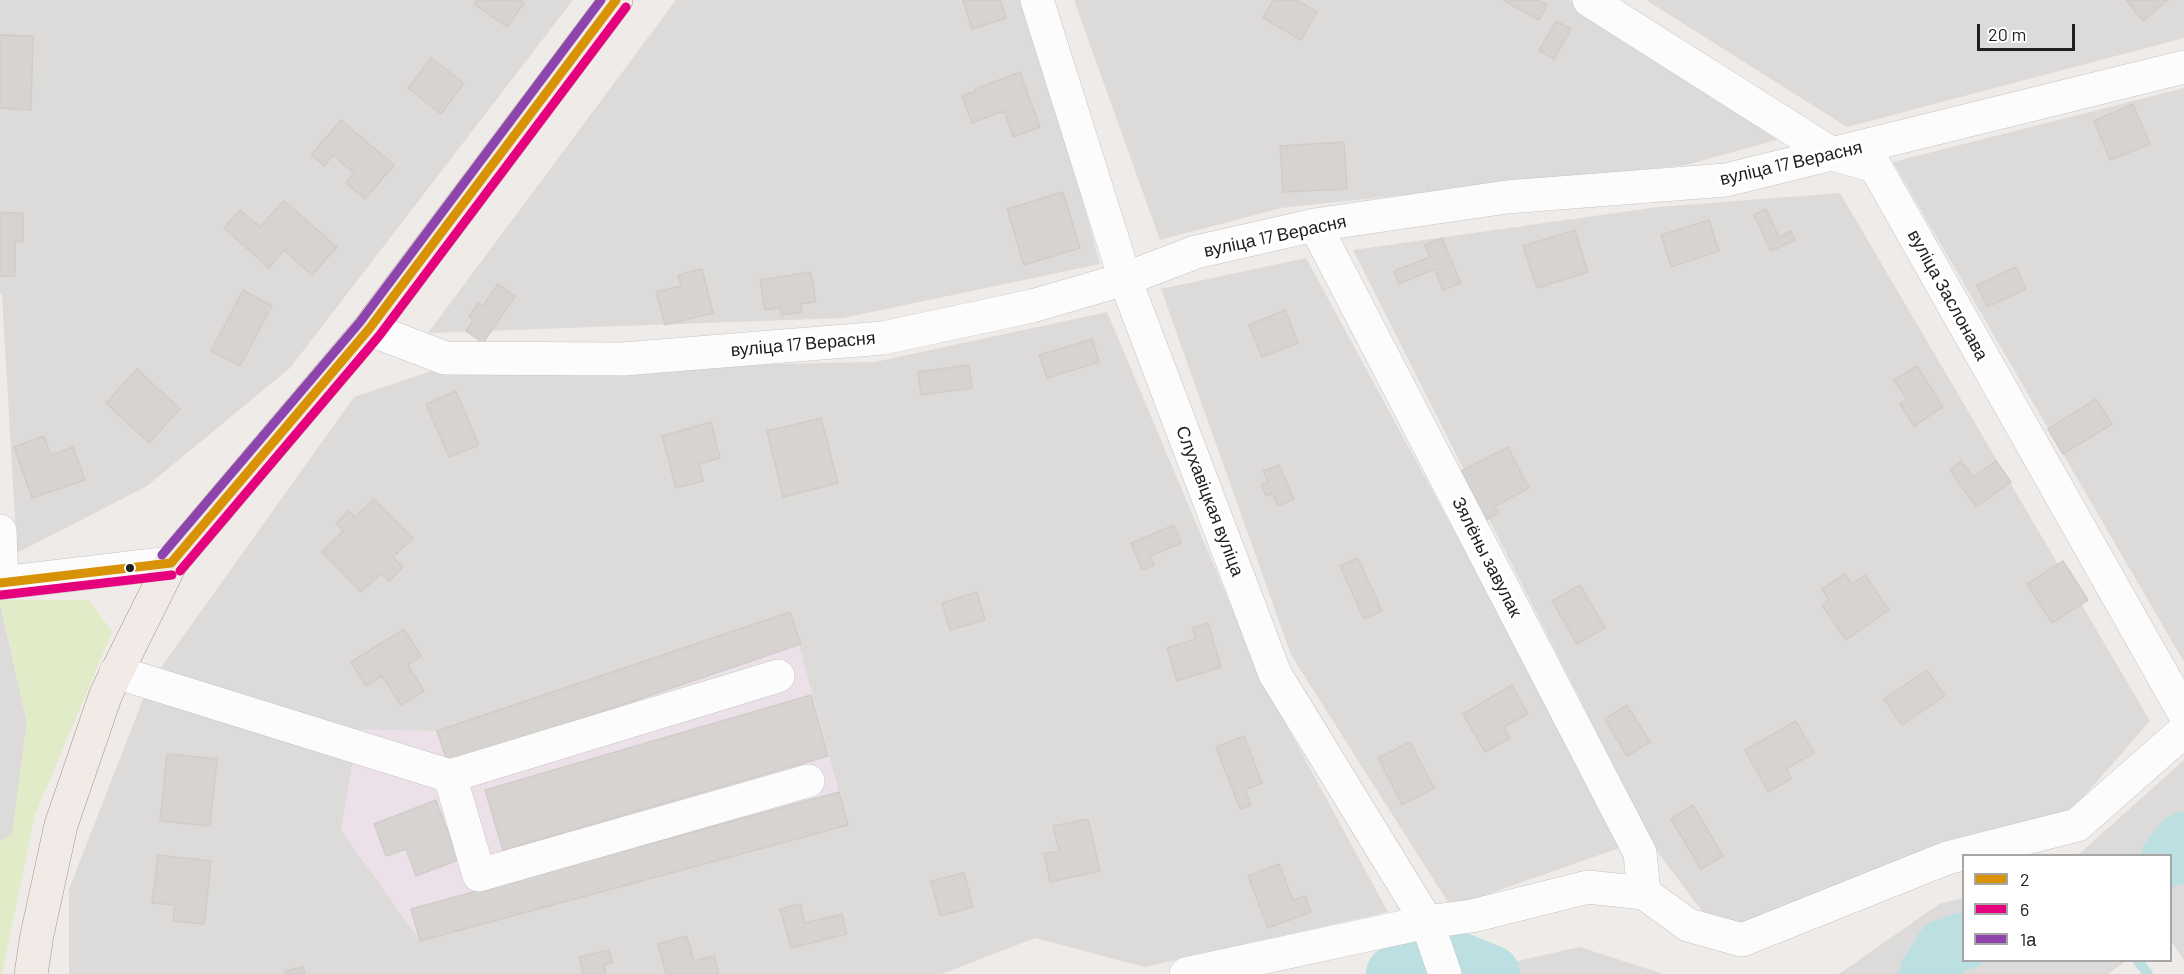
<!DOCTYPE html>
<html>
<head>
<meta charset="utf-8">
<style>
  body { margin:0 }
  #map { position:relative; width:2184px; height:974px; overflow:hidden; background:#eeebe9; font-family:Barlow,sans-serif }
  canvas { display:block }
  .legend { position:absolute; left:1962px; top:854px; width:210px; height:108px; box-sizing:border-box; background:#fff; border:2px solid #a6a6a6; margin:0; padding:8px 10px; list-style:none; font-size:18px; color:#202020 }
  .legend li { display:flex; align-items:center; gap:12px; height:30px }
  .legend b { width:30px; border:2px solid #a6a6a6 }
  .scale { position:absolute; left:1977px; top:24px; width:98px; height:27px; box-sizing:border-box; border:3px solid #202020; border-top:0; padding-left:8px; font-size:18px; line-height:21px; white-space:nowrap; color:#202020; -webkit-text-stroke:4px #fff; paint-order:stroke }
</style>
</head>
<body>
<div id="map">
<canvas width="2184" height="974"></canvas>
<ul class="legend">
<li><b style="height:8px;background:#d79205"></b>2</li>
<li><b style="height:8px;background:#e5007d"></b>6</li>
<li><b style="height:8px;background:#8e44ad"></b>1а</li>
</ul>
<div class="scale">20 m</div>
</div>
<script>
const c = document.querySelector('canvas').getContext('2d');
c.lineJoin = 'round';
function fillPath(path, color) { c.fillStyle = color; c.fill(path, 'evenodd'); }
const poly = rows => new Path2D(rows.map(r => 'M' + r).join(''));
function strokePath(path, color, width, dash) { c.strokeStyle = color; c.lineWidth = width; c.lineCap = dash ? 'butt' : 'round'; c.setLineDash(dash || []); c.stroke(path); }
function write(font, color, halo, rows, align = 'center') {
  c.font = font + ' Barlow,sans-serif'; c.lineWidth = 6; c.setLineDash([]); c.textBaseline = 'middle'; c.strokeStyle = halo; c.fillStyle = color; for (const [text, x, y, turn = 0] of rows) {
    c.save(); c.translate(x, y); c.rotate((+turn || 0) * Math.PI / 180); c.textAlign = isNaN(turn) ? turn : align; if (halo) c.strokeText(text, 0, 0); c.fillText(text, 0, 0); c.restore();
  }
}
fillPath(poly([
  [0,0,573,0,290,368,147,486,17,553,2,295,0,293],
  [676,0,1029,0,1100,264,843,318,428,333],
  [1074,0,1569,0,1783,138,1686,165,1281,208,1160,240],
  [1646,0,2184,0,2184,38,1847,127],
  [2184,88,2184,662,1893,162],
  [1840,193,2150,721,2063,820,1741,928,1711,923,1656,850,1353,250,1658,207],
  [1306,258,1625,846,1451,907,1291,655,1161,289],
  [1107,312,1263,682,1388,912,1145,967,1035,938,942,974,69,974,69,889,149,684,354,397,431,371,875,362],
  [0,603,27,723,12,835,0,841],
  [2184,760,2184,960,2171,941,2170,856,2078,855],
  [1963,898,1964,960,2126,961,2108,974,1839,974,1939,904],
  [1580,947,1663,974,1459,974]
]), '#dddbda');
fillPath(poly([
  [790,612,848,825,420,941,341,830,358,729,437,731]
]), '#ece1e9');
fillPath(poly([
  [0,600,89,600,112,632,35,815,2,974,0,974,0,841,12,835,27,723]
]), '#e1ebc7');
strokePath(poly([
  [2137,960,2148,974]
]), '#bce0e2', 10);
strokePath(poly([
  [2170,858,2184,841],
  [1461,962,1491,974],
  [1395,974,1408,968],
  [1928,974,1944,948,1964,941]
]), '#bce0e2', 58);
const building = poly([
  [477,0,520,0,524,3,507,27,474,4,477,0],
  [963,0,1000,0,1006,18,972,29,963,0],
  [1273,0,1297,0,1317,12,1301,40,1263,18,1273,0],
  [1503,0,1538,0,1547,5,1539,20,1503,0],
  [2126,0,2168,0,2143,21,2126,0],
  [1556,21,1571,29,1554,59,1539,50,1556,21],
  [0,35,33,36,31,110,0,108,0,35],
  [431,58,464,83,441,114,408,88,431,58],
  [1020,72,1040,127,1013,137,1004,111,972,123,962,96,976,91,975,89,1020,72],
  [2133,104,2150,144,2110,160,2094,121,2133,104],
  [341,120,394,165,365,199,346,183,354,173,333,155,324,166,311,155,341,120],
  [1344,142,1347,189,1283,192,1280,146,1344,142],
  [1063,192,1080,248,1024,265,1007,209,1063,192],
  [284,201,337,247,312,275,284,250,269,268,224,228,240,210,260,227,284,201],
  [1766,209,1779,237,1791,231,1795,240,1771,251,1754,215,1766,209],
  [0,213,23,213,23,242,15,241,15,276,0,276,0,213],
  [1709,220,1719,251,1671,267,1661,235,1709,220],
  [1575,230,1588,272,1537,288,1523,246,1575,230],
  [1442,238,1461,283,1443,290,1435,269,1399,284,1394,271,1430,257,1425,245,1442,238],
  [2016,267,2026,289,1987,307,1977,285,2016,267],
  [702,269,713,313,665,325,656,292,681,286,678,275,702,269],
  [811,272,816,302,800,304,802,312,782,315,780,307,765,310,760,280,811,272],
  [498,284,515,296,483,343,466,331,473,320,469,317,478,303,483,306,498,284],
  [243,290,272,306,240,366,211,351,243,290],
  [1285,310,1298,343,1262,357,1249,325,1285,310],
  [1092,339,1099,362,1047,378,1039,355,1092,339],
  [969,365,972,388,921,395,918,372,969,365],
  [1917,366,1943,407,1914,426,1900,404,1907,400,1894,380,1917,366],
  [137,369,180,409,149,443,106,403,137,369],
  [456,391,479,445,449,457,426,404,456,391],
  [2096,399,2112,424,2063,454,2048,429,2096,399],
  [821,418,838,483,783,497,767,431,821,418],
  [711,422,720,458,699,464,703,481,676,488,662,436,711,422],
  [44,436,51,455,73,447,85,480,32,498,14,447,44,436],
  [1508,447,1529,488,1495,506,1499,513,1486,520,1461,471,1508,447],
  [1961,461,1973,477,1996,461,2011,482,1976,507,1950,470,1961,461],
  [1279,465,1294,499,1278,506,1272,493,1266,496,1261,485,1268,482,1263,471,1279,465],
  [374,499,413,538,393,557,403,567,389,581,381,573,361,592,322,552,343,531,336,523,349,511,355,517,374,499],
  [1174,525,1181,543,1150,556,1154,565,1142,570,1131,543,1174,525],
  [1358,558,1382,611,1364,619,1340,566,1358,558],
  [2063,561,2088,600,2052,623,2027,584,2063,561],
  [1845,574,1852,584,1865,575,1889,610,1846,640,1822,605,1829,600,1822,589,1845,574],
  [1580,585,1605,628,1577,644,1552,601,1580,585],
  [977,592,985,620,950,630,942,603,977,592],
  [790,612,801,644,448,764,437,731,790,612],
  [1208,623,1221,667,1177,681,1167,648,1196,639,1192,628,1208,623],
  [404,629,421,656,408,665,424,691,401,705,382,676,366,686,351,662,404,629],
  [1927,670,1945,696,1902,725,1884,699,1927,670],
  [1512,685,1528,714,1504,727,1510,738,1485,752,1463,714,1512,685],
  [811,695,828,756,503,850,485,790,811,695],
  [1627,705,1650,742,1627,756,1605,719,1627,705],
  [1796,721,1814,753,1786,769,1791,779,1768,792,1745,750,1796,721],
  [1244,736,1262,783,1245,790,1251,805,1240,809,1216,747,1244,736],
  [1410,742,1434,788,1402,805,1378,758,1410,742],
  [167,754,217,759,210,826,160,821,167,754],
  [839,792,848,825,420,941,411,909,839,792],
  [436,800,458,860,416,876,406,849,386,856,374,824,436,800],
  [1693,805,1723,856,1701,869,1671,819,1693,805],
  [1088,819,1100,871,1050,882,1044,854,1059,851,1053,826,1088,819],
  [158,855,211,861,204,924,173,921,175,905,152,903,158,855],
  [1279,864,1293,900,1305,896,1311,912,1268,928,1248,876,1279,864],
  [964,873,973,907,940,916,931,881,964,873],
  [800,904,805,923,842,914,847,934,791,948,780,909,800,904],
  [687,936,694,961,714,956,719,974,666,974,658,944,687,936],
  [609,950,612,963,604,965,606,974,583,974,579,957,609,950],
  [303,967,305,974,285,974,285,971,303,967]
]);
fillPath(building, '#d7d3d1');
strokePath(building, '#d1ccca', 1.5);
const minor = poly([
  [1037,0,1125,279,1275,674,1427,922,1445,974],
  [1589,0,1832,154,1875,166,2184,713],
  [1315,225,1640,853,1644,893],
  [369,329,445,358,623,359,883,338,1032,306,1125,279,1196,252,1315,225,1507,197,1726,180,2184,67],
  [0,531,2,583],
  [0,583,171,563],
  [116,672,450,776,778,676],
  [450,776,479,875,808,781],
  [1186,974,1427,922,1472,916,1588,887,1644,893,1688,925,1742,940,1947,858,2077,825,2184,731]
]);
const major = poly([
  [31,974,37,935,61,825,106,694,171,563,369,329,616,0]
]);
strokePath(minor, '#c5c4c3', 34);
strokePath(major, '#a59585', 34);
strokePath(minor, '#fcfcfc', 33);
strokePath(major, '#f1eae6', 33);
strokePath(poly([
  [171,563,369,329,616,0],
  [0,583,171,563]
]), '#d79205', 9);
strokePath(poly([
  [180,571,379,336,626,7],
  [1,595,172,575]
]), '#e5007d', 9);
strokePath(poly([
  [162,555,360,322,601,0]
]), '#8e44ad', 9);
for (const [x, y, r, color] of [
  [130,568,5,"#202020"]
]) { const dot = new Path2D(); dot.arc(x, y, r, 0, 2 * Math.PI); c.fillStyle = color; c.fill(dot); strokePath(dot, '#fff', 2); }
write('18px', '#202020', '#fff', [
  ["вуліца 17 Верасня",1791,163,-13],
  ["вуліца 17 Верасня",1275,236,-12],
  ["вуліца Заслонава",1948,295,61],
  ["вуліца 17 Верасня",803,344,-5],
  ["Слухавіцкая вуліца",1210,501,69],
  ["Зялёны завулак",1487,557,63]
]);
</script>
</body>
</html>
